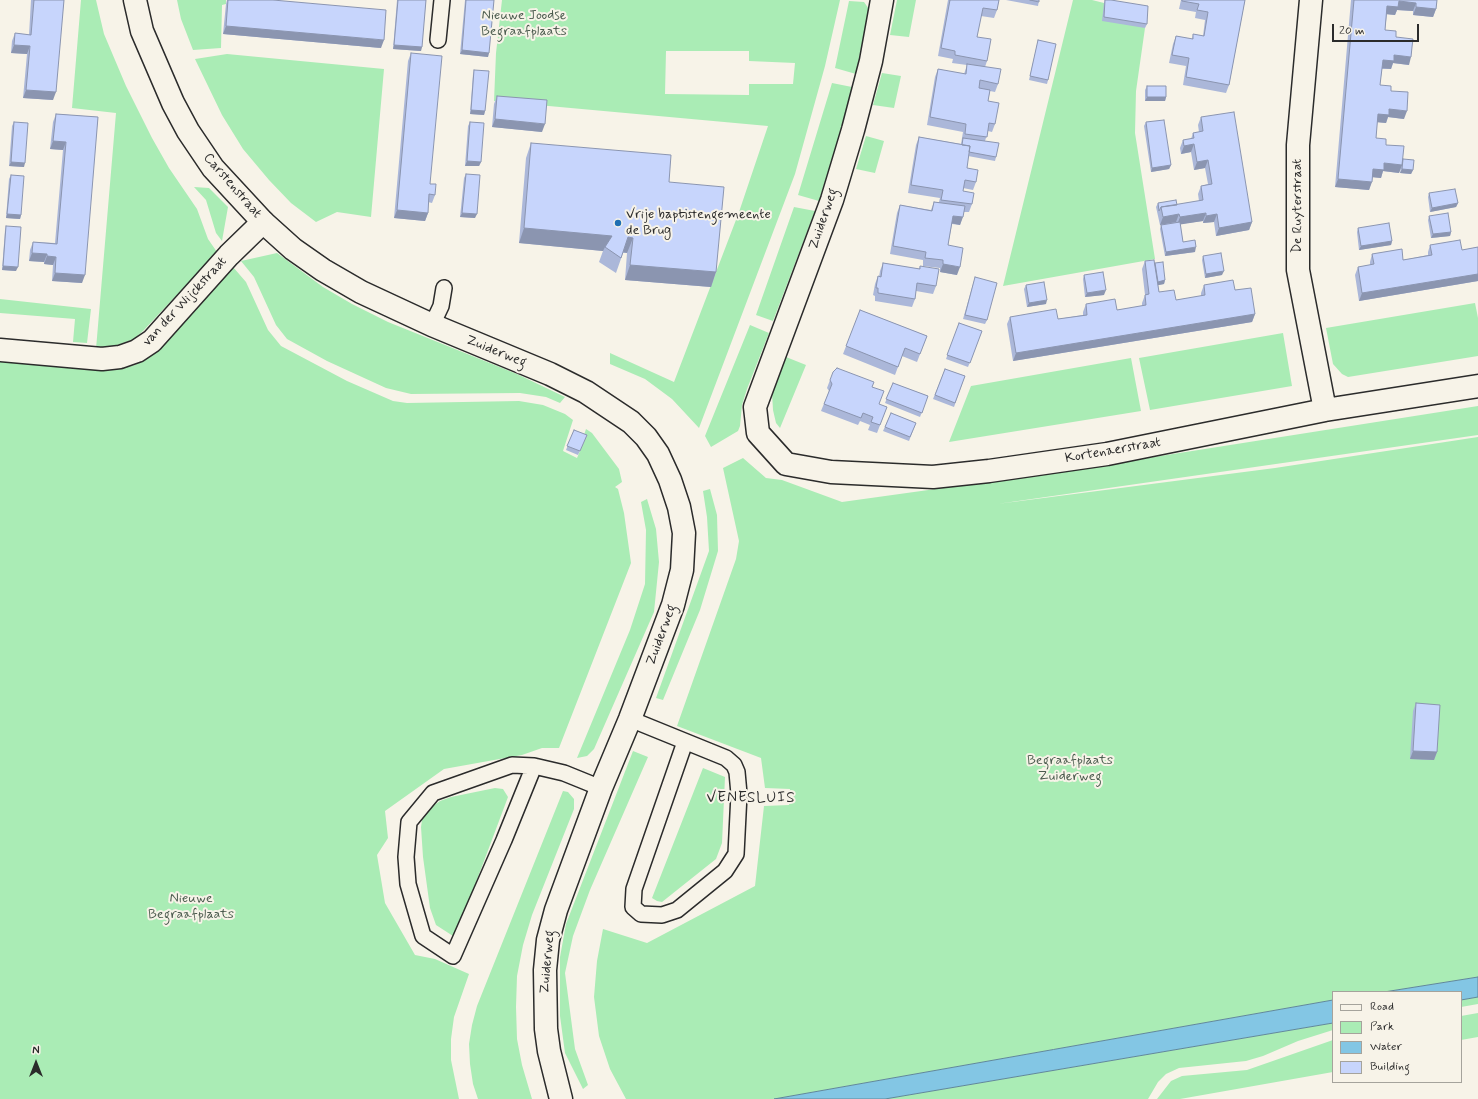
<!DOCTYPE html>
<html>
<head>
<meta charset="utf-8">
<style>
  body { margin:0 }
  #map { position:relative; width:1478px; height:1099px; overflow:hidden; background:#f7f3e8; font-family:Mynerve,sans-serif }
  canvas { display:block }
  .legend { position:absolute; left:1332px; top:991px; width:130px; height:92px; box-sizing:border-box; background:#f7f3e8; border:1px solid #a5a39c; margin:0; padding:5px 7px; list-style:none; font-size:12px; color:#2b2b2b }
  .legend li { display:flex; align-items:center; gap:8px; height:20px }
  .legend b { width:20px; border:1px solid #a5a39c }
  .north { position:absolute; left:16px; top:1043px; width:40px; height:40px; -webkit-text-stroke:3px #f7f3e8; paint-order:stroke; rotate:0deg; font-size:11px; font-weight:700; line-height:16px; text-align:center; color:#2b2b2b }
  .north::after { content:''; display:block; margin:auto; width:14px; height:18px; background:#2b2b2b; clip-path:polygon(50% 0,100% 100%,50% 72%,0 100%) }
  .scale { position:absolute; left:1332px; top:24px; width:87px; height:18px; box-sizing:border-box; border:2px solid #2b2b2b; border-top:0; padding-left:5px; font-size:12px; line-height:14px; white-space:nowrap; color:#2b2b2b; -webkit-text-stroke:3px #f7f3e8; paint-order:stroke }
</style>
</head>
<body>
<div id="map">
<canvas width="1478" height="1099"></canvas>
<ul class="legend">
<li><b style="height:5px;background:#f7f3e8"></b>Road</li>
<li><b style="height:11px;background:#aaecb5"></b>Park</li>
<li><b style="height:11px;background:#83c6e4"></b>Water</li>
<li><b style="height:11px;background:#c7d5fc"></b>Building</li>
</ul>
<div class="north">N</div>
<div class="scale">20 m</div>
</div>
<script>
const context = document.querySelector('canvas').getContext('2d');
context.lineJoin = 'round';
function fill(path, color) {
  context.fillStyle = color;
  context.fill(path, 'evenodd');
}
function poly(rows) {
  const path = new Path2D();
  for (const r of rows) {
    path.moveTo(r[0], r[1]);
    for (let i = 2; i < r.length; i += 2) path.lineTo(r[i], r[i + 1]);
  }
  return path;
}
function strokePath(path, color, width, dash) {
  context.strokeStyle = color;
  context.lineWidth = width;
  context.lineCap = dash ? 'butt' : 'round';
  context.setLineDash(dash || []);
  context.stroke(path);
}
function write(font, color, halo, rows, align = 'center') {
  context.font = font + ' Mynerve,sans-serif';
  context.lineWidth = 4;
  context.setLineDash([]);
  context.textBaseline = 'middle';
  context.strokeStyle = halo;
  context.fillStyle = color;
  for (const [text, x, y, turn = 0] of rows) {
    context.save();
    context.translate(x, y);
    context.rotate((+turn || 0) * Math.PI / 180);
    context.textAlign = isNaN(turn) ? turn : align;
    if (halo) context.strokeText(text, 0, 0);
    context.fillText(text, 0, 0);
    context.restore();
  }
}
fill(poly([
  [81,0,96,0,104,34,126,86,152,138,169,168,197,209,208,239,217,252,143,331,134,339,112,347,96,349,116,113,72,108],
  [177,0,226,0,226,4,222,5,221,48,193,50,181,19],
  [502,0,840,0,825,66,795,174,699,428,672,399,645,379,610,364,610,353,674,382,739,212,768,126,494,101,496,53],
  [666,51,749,51,749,61,795,63,793,84,749,84,749,95,665,94],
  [897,0,916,0,909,37,890,35],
  [1073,0,1092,0,1104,3,1145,28,1136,91,1135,133,1155,259,1003,286],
  [849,1,864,2,869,9,856,74,835,68],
  [227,54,384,69,371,217,337,212,316,222,291,203,269,180,243,149,222,115,195,59],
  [882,73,901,76,894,108,873,105],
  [832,83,852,87,838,140,819,201,798,195],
  [866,136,884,141,875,173,856,169],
  [194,187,209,188,228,207,222,241,216,233,206,200],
  [794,207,815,211,773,321,756,315],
  [277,253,323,287,352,304,388,322,517,374,565,397,560,403,546,397,520,393,411,394,386,388,327,361,287,339,276,325,254,277,241,261],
  [233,267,246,282,268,330,281,346,347,381,393,401,407,403,519,401,543,405,565,414,573,420,563,451,577,458,585,439,583,438,586,429,592,433,619,469,622,482,615,487,618,489,624,513,631,563,559,748,542,748,522,755,444,769,385,811,388,838,377,855,385,903,415,955,435,959,469,974,454,1017,451,1039,451,1060,459,1099,0,1099,0,360,104,369,120,369,135,365,150,357],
  [0,299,91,309,87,343,73,342,75,319,0,313],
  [1475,303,1478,318,1478,356,1348,377,1342,374,1333,364,1326,328],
  [750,325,769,333,747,389,742,405,740,426,738,431,711,447,705,436],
  [1283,333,1292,386,1150,410,1139,358],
  [786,357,806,365,780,428,776,423,773,410,772,393],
  [1131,358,1141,411,949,442,971,386],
  [1478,406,1478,435,997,504,1275,468,1478,437,1478,977,1384,992,1333,992,1333,1000,774,1099,626,1099,610,1069,599,1036,594,997,597,961,603,929,647,943,755,886,764,806,789,805,790,789,765,788,761,758,677,726,736,559,739,541,723,468,743,458,766,478,782,480,842,502,1065,471],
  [710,489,717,515,718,551,700,610,663,700,656,698,709,551,707,517,703,491],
  [647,499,656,529,659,562,654,612,594,749,587,756,577,758,630,630,645,584,646,530,641,502],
  [633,751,648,757,590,890,573,936,565,973,575,1049,588,1085,583,1089,565,1053,560,1016,560,957,566,924],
  [703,768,725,777,722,843,716,859,662,902,657,901,652,898],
  [495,788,503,789,508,797,460,925,453,936,436,925,430,908,423,857,421,827,423,813,440,801,451,797],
  [563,791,568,792,574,799,574,809,532,915,523,945,517,976,516,1007,517,1039,522,1065,532,1099,478,1099,473,1084,470,1064,469,1044,472,1025,477,1006],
  [1478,997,1478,1004,1461,1007,1461,1000],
  [1478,1013,1478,1037,1461,1040,1461,1016],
  [1333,1023,1333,1030,1298,1041,1263,1056,1246,1061,1179,1068,1166,1074,1158,1082,1148,1099,885,1099],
  [1333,1040,1333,1072,1180,1099,1157,1099,1171,1081,1182,1076,1247,1070]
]), '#aaecb5');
const water = poly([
  [1478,977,1478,997,1461,1000,1461,992,1384,992,1478,977],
  [1333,1000,1333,1023,1209,1044,885,1099,774,1099,1333,1000]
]);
fill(water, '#83c6e4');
strokePath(water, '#60889a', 1);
const lane = poly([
  [438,40,442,0],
  [432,325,441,306,444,288],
  [630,719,726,758,734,765,737,772,739,794,736,854,725,871,677,910,662,915,641,914,633,907,634,889,685,742],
  [534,766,504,840,453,956,423,936,408,884,406,857,409,822,433,793,512,765,534,766,564,773,601,788]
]);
const street = poly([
  [882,0,871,61,853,130,832,200,755,407,758,433,786,464,831,472,933,477,989,471,1107,454,1325,410,1478,386],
  [1311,0,1298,145,1298,270,1325,410],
  [0,350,102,359,120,357,137,351,152,341,229,255,263,222]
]);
const secondary = poly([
  [135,0,142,31,173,103,188,131,213,168,263,222,293,249,323,270,361,292,432,325,550,374,586,392,631,422,646,437,658,454,670,480,679,507,684,533,682,570,673,605,630,719,601,788,556,910,548,940,545,970,546,1029,549,1051,561,1099]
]);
strokePath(lane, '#2b2b2b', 18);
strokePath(street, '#2b2b2b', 25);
strokePath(secondary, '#2b2b2b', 25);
strokePath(lane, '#f7f3e8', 15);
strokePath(street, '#f7f3e8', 22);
strokePath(secondary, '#f7f3e8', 22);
fill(poly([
  [31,0,64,0,53,100,23,98,27,54,11,53,12,41,15,33,29,35],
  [227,0,273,0,381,48,223,34,226,4],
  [397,0,426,0,421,51,393,49],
  [465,0,494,0,488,57,460,54],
  [948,0,999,0,997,10,994,18,981,16,977,37,987,61,985,67,998,84,995,92,990,91,988,101,995,124,992,132,988,131,985,141,996,157,995,161,968,156,967,168,976,182,973,190,963,188,963,191,972,204,969,212,964,212,960,225,952,224,948,245,957,275,940,272,940,268,923,266,923,260,890,254,897,213,900,205,931,210,934,202,939,202,940,198,908,193,916,145,919,137,961,144,963,132,927,125,935,77,938,69,964,74,967,65,952,63,953,59,938,56],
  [1006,0,1039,0,1038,6],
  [1105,0,1147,24,1145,28,1102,21,1104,3],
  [1181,0,1245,0,1229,85,1226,93,1183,85,1186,66,1169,63,1173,44,1176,36,1192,39,1193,34,1203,36,1205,20,1195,18,1196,12,1179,9],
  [1351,0,1437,0,1436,9,1433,17,1413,15,1413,11,1397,10,1395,15,1387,14,1385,30,1396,37,1409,65,1393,63,1391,69,1382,69,1380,85,1391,91,1404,119,1388,117,1386,123,1377,122,1376,138,1386,145,1402,159,1413,170,1411,174,1400,173,1401,168,1399,173,1383,171,1381,178,1373,177,1369,190,1335,187],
  [1038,40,1048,80,1047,84,1029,80],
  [411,53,430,184,435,195,432,203,428,202,428,213,425,221,394,218,408,61],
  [474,70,485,111,484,115,470,114,473,74],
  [1147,86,1166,97,1165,101,1145,101,1145,90],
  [497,96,542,132,492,127,494,104],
  [56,114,98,117,82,283,52,281,53,265,44,264,44,262,29,261,30,250,33,242,55,243,63,150,50,149,53,122],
  [1201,117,1252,222,1249,230,1216,236,1214,222,1203,223,1203,221,1180,224,1183,242,1195,252,1165,256,1160,229,1161,225,1176,222,1160,225,1156,207,1158,203,1177,205,1199,201,1198,194,1201,186,1208,184,1205,168,1194,170,1191,152,1181,154,1180,148,1183,140,1191,139,1193,133,1199,132,1198,125],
  [14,122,24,167,9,166,12,126],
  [470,122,481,162,479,166,465,166,468,126],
  [1146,122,1171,165,1169,169,1151,172,1144,126],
  [531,143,669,182,716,272,711,287,625,280,627,253,623,253,616,273,599,262,603,251,519,243,526,158],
  [466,174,475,218,460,217,464,178],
  [11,175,21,215,20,219,6,218,9,179],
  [1429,193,1458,203,1456,207,1430,212,1428,197],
  [1429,216,1451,232,1450,236,1431,238,1428,220],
  [6,226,16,271,2,270,5,230],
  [1358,228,1392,241,1391,245,1359,250,1357,232],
  [1430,245,1462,250,1478,247,1478,281,1359,301,1355,275,1358,267,1370,265,1370,262,1372,254,1403,260,1428,255,1428,252],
  [1203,256,1222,275,1205,278,1202,260],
  [1145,261,1155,263,1165,280,1164,284,1158,285,1159,292,1176,300,1201,296,1201,293,1204,285,1235,290,1255,314,1252,322,1013,361,1007,324,1010,317,1058,319,1083,315,1083,312,1086,304,1117,310,1142,306,1142,303,1145,295,1142,269],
  [883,263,919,269,920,266,936,286,933,294,916,291,915,299,912,307,875,301,875,296,873,295,875,284,878,276,879,277,880,271],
  [1084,275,1104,295,1085,297,1083,279],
  [975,277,987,320,985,324,963,319],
  [1026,285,1046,304,1027,307,1024,289],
  [860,310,927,336,917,362,902,356,895,375,843,354],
  [959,323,982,331,968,367,946,359],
  [945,369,965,376,954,407,933,399],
  [830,380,872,387,879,405,887,407,877,433,868,430,870,425,860,421,858,425,821,411,829,391,827,388],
  [893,383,928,396,920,417,885,403],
  [891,413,916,423,909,441,883,431],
  [574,430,587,435,578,455,566,450],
  [1416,703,1437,752,1434,760,1410,759,1413,711]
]), '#abb7d9');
fill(poly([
  [1399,1,1416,3,1413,11,1397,10,1395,15,1384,14,1387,6],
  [1416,7,1436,9,1433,17,1413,15],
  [226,26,384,40,381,48,223,34],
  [14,45,30,46,27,54,11,53],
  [394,45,422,47,421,51,393,49],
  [462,50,489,53,488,57,460,54],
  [1394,55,1411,57,1409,65,1393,63,1391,69,1380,68,1383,60],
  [26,90,56,92,53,100,23,98],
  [1147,97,1166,97,1165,101,1145,101],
  [1389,109,1407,111,1404,119,1388,117,1386,123,1375,122,1378,114],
  [471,110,485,111,484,115,470,114],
  [495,119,545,124,542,132,492,127],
  [53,141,66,142,63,150,50,149],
  [1194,144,1191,152,1181,154,1184,146],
  [1208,160,1205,168,1194,170,1197,162],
  [467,161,481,162,479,166,465,166],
  [11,162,25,163,24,167,9,166],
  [1384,163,1402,165,1399,173,1383,171,1381,178,1370,177,1373,169],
  [1171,165,1169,169,1151,172,1152,168],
  [1402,169,1413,170,1411,174,1400,173],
  [1338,179,1372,182,1369,190,1335,187],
  [1458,203,1456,207,1430,212,1432,208],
  [397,210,428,213,425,221,394,218],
  [462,213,477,214,475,218,460,217],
  [1206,213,1203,221,1177,225,1180,217],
  [7,214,21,215,20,219,6,218],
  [1179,214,1176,222,1160,225,1163,217],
  [1217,214,1214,222,1203,223,1206,216],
  [953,216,963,217,960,225,950,223],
  [1252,222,1249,230,1216,236,1219,228],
  [524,228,612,236,605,247,603,251,519,243],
  [1451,232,1450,236,1431,238,1433,234],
  [628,237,633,238,627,253,623,252],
  [1392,241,1391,245,1359,250,1361,246],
  [1196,247,1195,252,1165,256,1166,252],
  [32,253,47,254,44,262,29,261],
  [47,256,56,257,53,265,44,264],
  [943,264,960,267,957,275,940,272],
  [630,265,716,272,711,287,625,280],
  [3,266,18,267,16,271,2,270],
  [1224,271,1222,275,1205,278,1206,274],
  [55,273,85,275,82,283,52,281],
  [1478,274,1478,281,1359,301,1362,293],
  [1165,280,1164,284,1154,286,1156,282],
  [1106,290,1104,295,1085,297,1087,293],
  [1047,300,1046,304,1027,307,1029,303],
  [1255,314,1252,322,1013,361,1016,353],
  [1413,751,1437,752,1434,760,1410,759]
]), '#8b95b0');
const building = poly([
  [34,0,64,0,56,92,26,90,30,46,14,45,15,33,31,35,34,0],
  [228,0,273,0,386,10,384,40,226,26,228,0],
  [398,0,426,0,422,47,394,45,398,0],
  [466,0,494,0,489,53,462,50,466,0],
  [950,0,999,0,997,10,983,8,977,37,991,39,987,61,955,55,955,51,941,48,950,0],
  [1030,0,1039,0,1039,2,1030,0],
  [1105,0,1111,0,1148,6,1147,24,1104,17,1105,0],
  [1182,0,1245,0,1229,85,1186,77,1189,58,1172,55,1176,36,1193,39,1193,34,1204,36,1208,12,1197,10,1199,4,1182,1,1182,0],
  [1354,0,1437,0,1436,9,1416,7,1416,3,1399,1,1398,7,1387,6,1385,30,1396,31,1396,37,1413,39,1412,47,1411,57,1394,55,1394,61,1383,60,1380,85,1391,86,1391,91,1408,92,1407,111,1389,109,1389,115,1378,114,1376,138,1386,139,1386,145,1404,146,1402,165,1384,163,1384,170,1373,169,1372,182,1338,179,1354,0],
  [1038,40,1056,44,1048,80,1030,76,1038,40],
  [411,53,442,56,430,184,436,184,435,195,429,194,428,213,397,210,411,53],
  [967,64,1001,69,998,84,980,80,979,88,990,90,988,101,999,103,995,124,989,123,987,137,965,134,966,124,930,117,938,69,966,74,967,64],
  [474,70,489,71,485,111,471,110,474,70],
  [1147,86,1166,86,1166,97,1147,97,1147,86],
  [497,96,547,100,545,124,495,119,497,96],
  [1234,112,1252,222,1219,228,1217,214,1206,216,1206,213,1180,217,1179,214,1163,217,1161,207,1203,200,1201,186,1212,184,1208,160,1197,162,1194,144,1184,146,1183,140,1194,138,1193,133,1203,131,1201,117,1234,112],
  [56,114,98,117,85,275,55,273,56,257,47,256,47,254,32,253,33,242,57,244,66,142,53,141,56,114],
  [1164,120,1171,165,1152,168,1146,122,1164,120],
  [14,122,28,123,25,163,11,162,14,122],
  [470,122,484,123,481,162,467,161,470,122],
  [919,137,970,146,967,168,978,170,976,182,965,180,963,191,974,193,972,204,941,200,943,190,911,185,919,137],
  [963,138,999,143,996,157,969,152,970,146,962,145,963,138],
  [531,143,671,155,669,182,724,187,716,272,630,265,633,238,628,237,621,258,605,247,612,236,524,228,531,143],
  [1403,159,1414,160,1413,170,1402,169,1403,159],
  [466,174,480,175,477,214,462,213,466,174],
  [11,175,24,176,21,215,7,214,11,175],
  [1455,189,1458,203,1432,208,1429,193,1455,189],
  [1176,200,1177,205,1161,207,1159,211,1158,203,1176,200],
  [934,202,965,206,963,217,953,216,948,245,963,248,960,267,943,264,943,260,925,258,926,252,893,246,900,205,932,211,934,202],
  [1448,213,1451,232,1433,234,1429,216,1448,213],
  [1180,222,1183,242,1195,240,1196,247,1166,252,1161,225,1180,222],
  [1389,223,1392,241,1361,246,1358,228,1389,223],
  [6,226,21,227,18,267,3,266,6,226],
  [1460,240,1462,250,1478,247,1478,274,1362,293,1358,267,1374,264,1372,254,1402,249,1403,260,1432,255,1430,245,1460,240],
  [1221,253,1224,271,1206,274,1203,256,1221,253],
  [1154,260,1159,292,1174,290,1176,300,1205,295,1204,285,1233,280,1235,290,1251,288,1255,314,1016,353,1010,317,1056,309,1058,319,1087,315,1086,304,1115,299,1117,310,1146,305,1145,295,1149,294,1145,261,1154,260],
  [1163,262,1165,280,1158,282,1155,263,1163,262],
  [883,263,920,269,920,266,939,269,936,286,917,283,915,299,878,293,878,288,876,288,878,276,881,277,883,263],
  [1103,272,1106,290,1087,293,1084,275,1103,272],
  [975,277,997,283,987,320,965,315,975,277],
  [1044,282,1047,300,1029,303,1026,285,1044,282],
  [860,310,927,336,920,354,905,348,898,367,846,346,860,310],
  [959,323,982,331,970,363,947,355,959,323],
  [837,368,874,382,872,387,884,391,879,404,887,407,880,425,871,422,873,417,863,413,861,418,824,404,832,384,830,380,833,372,837,368],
  [945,369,965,376,955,403,935,395,945,369],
  [893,383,928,396,922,413,886,399,893,383],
  [891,413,916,423,910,437,885,427,891,413],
  [574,430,587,435,580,451,567,446,574,430],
  [1416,703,1440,705,1437,752,1413,751,1416,703]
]);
fill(building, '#c7d5fc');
strokePath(building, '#8b95b0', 1);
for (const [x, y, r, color] of [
  [618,223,4,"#1f6fb2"]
]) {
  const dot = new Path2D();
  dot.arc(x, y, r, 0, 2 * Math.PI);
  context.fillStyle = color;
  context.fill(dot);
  strokePath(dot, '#f7f3e8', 1.5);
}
write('14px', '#4b5b4e', '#f7f3e8', [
  ["Nieuwe Joodse",524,16],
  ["Begraafplaats",524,32],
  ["Begraafplaats",1070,761],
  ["Zuiderweg",1070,777],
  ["Nieuwe",191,899],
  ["Begraafplaats",191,915]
]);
write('14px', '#2b2b2b', '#f7f3e8', [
  ["Carstenstraat",232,186,49],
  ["De Ruyterstraat",1298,206,-90],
  ["Zuiderweg",824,219,-71],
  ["van der Wijckstraat",185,302,-47],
  ["Zuiderweg",496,352,22],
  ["Kortenaerstraat",1113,451,-10],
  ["Zuiderweg",662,635,-70],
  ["Zuiderweg",548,962,-85]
]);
write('14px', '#2b2b2b', '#f7f3e8', [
  ["Vrije baptistengemeente",626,215],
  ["de Brug",626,231]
], 'left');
context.letterSpacing = '1px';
write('15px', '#2b2b2b', '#f7f3e8', [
  ["VENESLUIS",751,799]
]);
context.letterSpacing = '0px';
</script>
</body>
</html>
